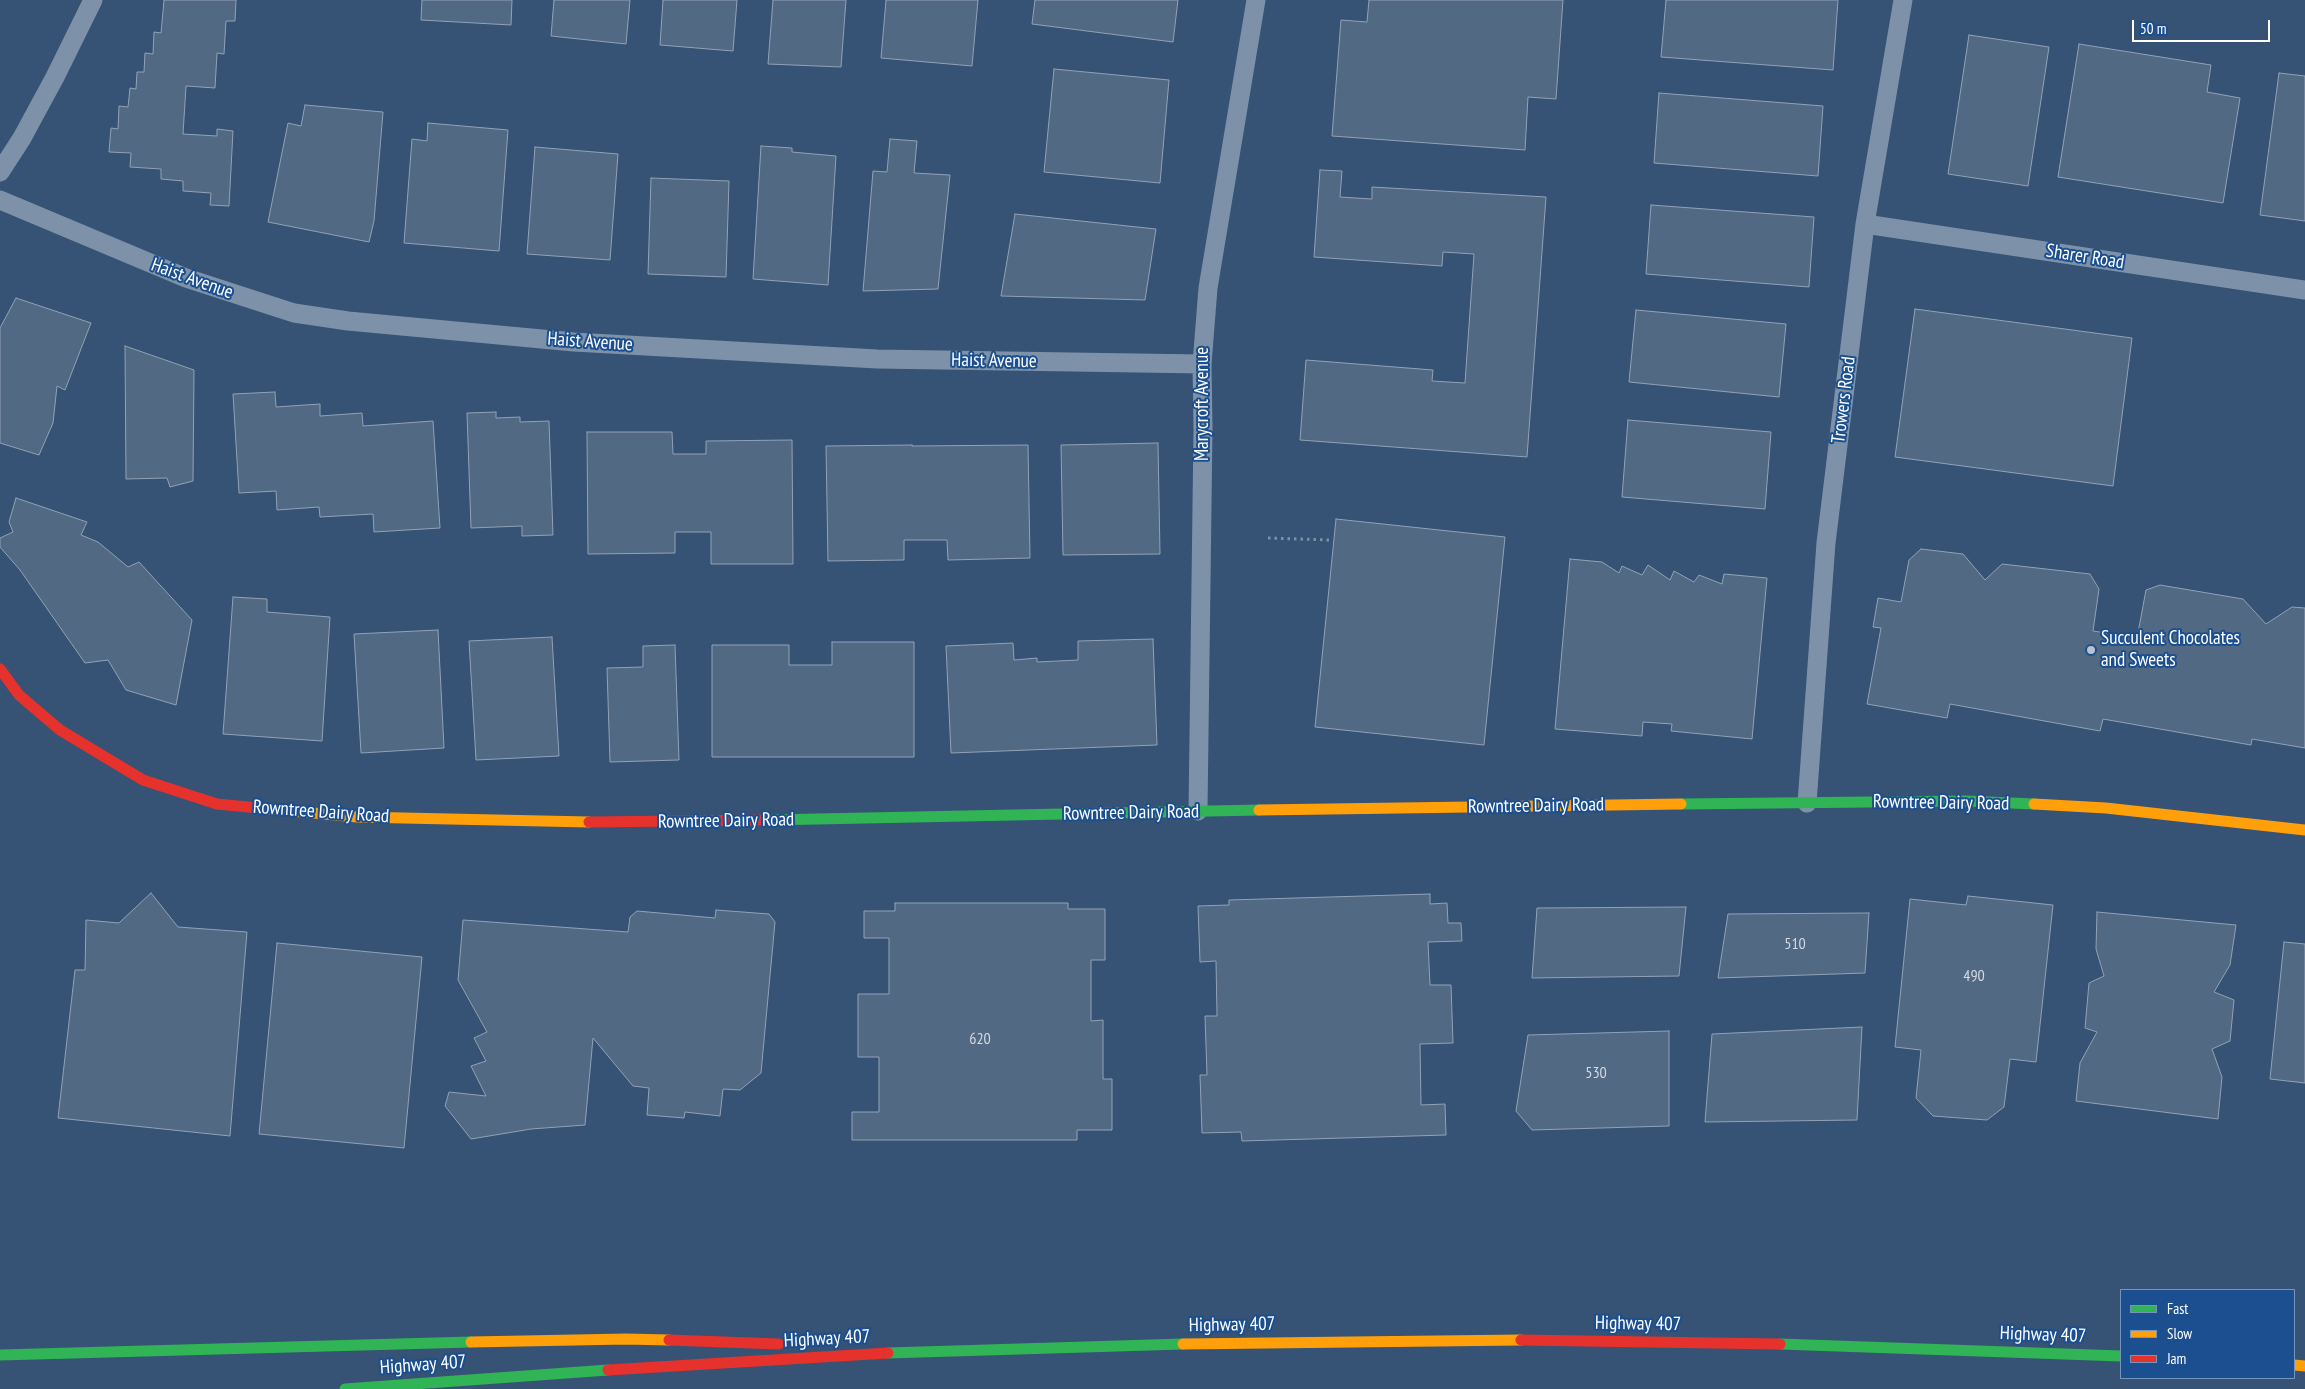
<!DOCTYPE html>
<html>
<head>
<meta charset="utf-8">
<style>
  body { margin:0 }
  #map { position:relative; width:2305px; height:1389px; overflow:hidden; background:#365274; font-family:"PT Sans Narrow",sans-serif }
  canvas { display:block }
  .legend { position:absolute; left:2120px; top:1289px; width:175px; height:90px; box-sizing:border-box; background:#1b4f8f; border:1px solid #7695bc; margin:0; padding:6px 9px; list-style:none; font-size:15px; color:#fff }
  .legend li { display:flex; align-items:center; gap:10px; height:25px }
  .legend b { width:25px; border:1px solid #7695bc }
  .scale { position:absolute; left:2132px; top:20px; width:138px; height:22px; box-sizing:border-box; border:2px solid #fff; border-top:0; padding-left:6px; font-size:15px; line-height:18px; white-space:nowrap; color:#fff; -webkit-text-stroke:4px #1b4f8f; paint-order:stroke }
</style>
</head>
<body>
<div id="map">
<canvas width="2305" height="1389"></canvas>
<ul class="legend">
<li><b style="height:6px;background:#30b455"></b>Fast</li>
<li><b style="height:6px;background:#ff9f0a"></b>Slow</li>
<li><b style="height:6px;background:#e5322d"></b>Jam</li>
</ul>
<div class="scale">50 m</div>
</div>
<script>
const context = document.querySelector('canvas').getContext('2d');
context.lineJoin = 'round';
function fill(path, color) {
  context.fillStyle = color;
  context.fill(path, 'evenodd');
}
function poly(rows) {
  const path = new Path2D();
  for (const r of rows) {
    path.moveTo(r[0], r[1]);
    for (let i = 2; i < r.length; i += 2) path.lineTo(r[i], r[i + 1]);
  }
  return path;
}
function strokePath(path, color, width, dash) {
  context.strokeStyle = color;
  context.lineWidth = width;
  context.lineCap = dash ? 'butt' : 'round';
  context.setLineDash(dash || []);
  context.stroke(path);
}
function write(font, color, halo, rows, align = 'center') {
  context.font = font + ' "PT Sans Narrow",sans-serif';
  context.lineWidth = 4;
  context.setLineDash([]);
  context.textBaseline = 'middle';
  context.strokeStyle = halo;
  context.fillStyle = color;
  for (const [text, x, y, turn = 0] of rows) {
    context.save();
    context.translate(x, y);
    context.rotate((+turn || 0) * Math.PI / 180);
    context.textAlign = isNaN(turn) ? turn : align;
    if (halo) context.strokeText(text, 0, 0);
    context.fillText(text, 0, 0);
    context.restore();
  }
}
const building = poly([
  [164,0,236,0,235,21,226,21,224,54,217,53,215,88,186,86,183,134,217,136,217,129,233,131,229,206,210,205,211,193,183,191,183,181,161,179,161,169,130,167,131,153,109,152,111,128,118,129,119,106,128,107,130,88,136,89,137,72,144,72,145,53,153,54,154,32,161,33,164,0],
  [422,0,512,0,511,25,421,20,422,0],
  [554,0,630,0,626,44,551,36,554,0],
  [663,0,737,0,733,51,660,45,663,0],
  [773,0,846,0,841,67,768,64,773,0],
  [886,0,978,0,972,66,881,58,886,0],
  [1035,0,1178,0,1173,42,1032,24,1035,0],
  [1369,0,1563,0,1556,99,1528,97,1525,150,1332,136,1341,20,1367,22,1369,0],
  [1666,0,1838,0,1833,70,1661,57,1666,0],
  [1969,35,2049,47,2028,186,1948,174,1969,35],
  [2079,44,2211,65,2207,92,2240,98,2223,203,2058,177,2079,44],
  [1054,69,1169,80,1160,183,1044,172,1054,69],
  [2279,73,2305,76,2305,221,2260,215,2279,73],
  [1659,93,1823,106,1818,176,1654,163,1659,93],
  [305,105,383,112,374,221,369,242,268,222,288,123,301,126,305,105],
  [428,123,508,130,499,251,404,243,412,139,427,141,428,123],
  [890,139,917,141,914,173,950,175,938,289,863,291,873,171,887,172,890,139],
  [761,146,792,148,792,152,836,156,828,285,753,279,761,146],
  [535,147,618,154,610,260,527,254,535,147],
  [1320,170,1342,171,1340,197,1372,199,1372,187,1546,197,1527,457,1300,440,1306,360,1433,370,1432,381,1465,383,1474,254,1443,252,1442,266,1314,257,1320,170],
  [651,178,729,181,726,277,648,274,651,178],
  [1651,205,1814,217,1809,287,1646,274,1651,205],
  [1015,214,1156,229,1145,300,1001,296,1015,214],
  [16,298,91,323,65,390,57,386,53,423,39,455,0,443,0,328,16,298],
  [1915,309,2132,338,2113,486,1895,457,1915,309],
  [1636,310,1786,324,1779,397,1629,382,1636,310],
  [125,346,194,370,193,481,170,487,167,478,126,479,125,346],
  [275,392,276,407,320,404,320,416,362,413,363,426,433,421,440,528,374,532,373,514,320,517,319,507,277,510,276,491,239,493,233,394,275,392],
  [496,412,496,418,520,417,520,422,549,421,553,535,522,536,522,526,471,528,467,413,496,412],
  [1628,420,1771,432,1765,509,1622,497,1628,420],
  [587,432,672,432,673,454,706,454,706,441,792,440,793,564,711,564,711,532,675,532,675,553,588,554,587,432],
  [1158,443,1160,554,1063,555,1061,445,1158,443],
  [912,445,912,446,1028,445,1030,558,948,560,947,540,904,540,904,560,828,561,826,446,912,445],
  [16,498,87,522,81,535,98,542,128,567,139,562,192,620,176,705,126,690,108,660,85,663,20,570,0,547,0,538,13,532,9,522,16,498],
  [1336,519,1505,537,1484,745,1315,727,1336,519],
  [1921,549,1963,554,1985,580,2002,564,2090,574,2099,589,2093,631,2137,638,2146,590,2160,585,2243,599,2266,624,2292,607,2305,608,2305,748,2252,739,2251,745,2103,719,2100,731,1950,704,1947,718,1867,704,1881,628,1873,627,1878,598,1901,602,1909,560,1921,549],
  [1570,559,1602,562,1619,573,1622,566,1642,575,1648,565,1670,580,1674,571,1694,582,1699,575,1722,584,1724,574,1767,578,1752,739,1671,731,1672,724,1643,722,1642,736,1555,729,1570,559],
  [233,597,267,599,267,612,330,617,322,741,223,734,233,597],
  [438,630,444,748,361,753,354,634,438,630],
  [552,637,559,756,476,760,469,641,552,637],
  [1153,639,1157,745,951,753,946,646,1013,643,1014,660,1037,658,1037,662,1078,660,1078,641,1153,639],
  [832,642,914,642,914,757,712,757,712,645,789,645,789,665,832,665,832,642],
  [675,645,679,760,610,762,607,668,643,667,643,646,675,645],
  [151,893,178,927,247,932,230,1136,58,1118,75,970,85,970,86,920,119,923,151,893],
  [1430,894,1430,904,1447,903,1448,923,1461,923,1462,941,1428,942,1430,985,1451,985,1453,1043,1420,1044,1421,1105,1445,1104,1446,1135,1242,1141,1241,1132,1202,1133,1200,1075,1207,1075,1205,1016,1217,1016,1216,961,1200,962,1198,906,1229,905,1229,900,1430,894],
  [1968,896,2053,905,2036,1062,2010,1059,2004,1107,1987,1120,1933,1116,1916,1098,1921,1050,1895,1047,1910,899,1966,905,1968,896],
  [895,903,1068,903,1068,909,1105,909,1105,960,1091,960,1091,1021,1103,1020,1103,1079,1112,1079,1112,1130,1077,1130,1077,1140,852,1140,852,1112,879,1112,879,1057,858,1057,858,994,889,994,889,938,864,938,864,911,895,911,895,903],
  [1686,907,1679,976,1532,978,1537,908,1686,907],
  [716,910,769,914,775,922,761,1073,740,1090,723,1089,720,1116,685,1112,684,1118,647,1115,649,1088,633,1086,593,1038,585,1125,531,1129,471,1139,445,1106,449,1092,486,1096,471,1066,486,1061,474,1038,487,1032,458,980,463,920,628,932,630,917,637,911,715,918,716,910],
  [2097,912,2236,925,2230,965,2214,992,2234,1000,2230,1041,2212,1049,2222,1077,2218,1119,2076,1101,2080,1063,2097,1032,2085,1028,2089,983,2104,976,2096,949,2097,912],
  [1869,913,1865,973,1718,978,1728,914,1869,913],
  [2284,942,2305,944,2305,1083,2270,1079,2284,942],
  [277,943,422,957,404,1148,259,1134,277,943],
  [1862,1027,1857,1120,1705,1122,1712,1034,1862,1027],
  [1669,1031,1669,1126,1532,1130,1516,1111,1528,1035,1669,1031]
]);
fill(building, '#526984');
strokePath(building, '#92a2b6', 1);
strokePath(poly([
  [1268,538,1329,540]
]), '#7d92a8', 3, [2.5, 4]);
strokePath(poly([
  [0,172,22,138,55,77,93,0],
  [0,200,186,278,294,313,348,321,574,342,877,359,1202,364],
  [1865,224,2305,290],
  [1807,803,1826,543,1865,224,1903,0],
  [1198,811,1203,429,1202,364,1208,288,1256,0]
]), '#7d92a8', 19);
strokePath(poly([
  [1681,804,1966,801,2034,804],
  [768,820,1259,810],
  [1780,1344,2121,1356],
  [888,1353,1183,1344],
  [0,1355,471,1342],
  [345,1389,608,1370]
]), '#30b455', 11);
strokePath(poly([
  [2034,804,2106,808,2305,830],
  [269,809,357,817,589,822],
  [1259,810,1681,804],
  [471,1342,626,1339,669,1340],
  [1183,1344,1521,1340],
  [2294,1365,2305,1366]
]), '#ff9f0a', 11);
strokePath(poly([
  [0,669,19,695,60,730,143,780,217,804,269,809],
  [589,822,768,820],
  [669,1340,779,1344],
  [1521,1340,1780,1344],
  [608,1370,888,1353]
]), '#e5322d', 11);
for (const [x, y, r, color] of [
  [2091,650,5,"#b9c2ce"]
]) {
  const dot = new Path2D();
  dot.arc(x, y, r, 0, 2 * Math.PI);
  context.fillStyle = color;
  context.fill(dot);
  strokePath(dot, '#1b4f8f', 2);
}
write('16px', '#d4dae0', null, [
  ["510",1795,944],
  ["490",1974,976],
  ["620",980,1039],
  ["530",1596,1073]
]);
write('19px', '#fff', '#1b4f8f', [
  ["Sharer Road",2085,257,9],
  ["Haist Avenue",192,279,20],
  ["Haist Avenue",590,342,4],
  ["Haist Avenue",994,361,1],
  ["Trowers Road",1844,400,-83],
  ["Marycroft Avenue",1203,404,-90],
  ["Rowntree Dairy Road",1941,803,1],
  ["Rowntree Dairy Road",1536,806,-1],
  ["Rowntree Dairy Road",321,812,4],
  ["Rowntree Dairy Road",1131,813,-1],
  ["Rowntree Dairy Road",726,821,-1],
  ["Highway 407",1638,1324,1],
  ["Highway 407",1232,1325,-1],
  ["Highway 407",2043,1335,2],
  ["Highway 407",827,1339,-3],
  ["Highway 407",423,1365,-4]
]);
write('19px', '#fff', '#1b4f8f', [
  ["Succulent Chocolates",2101,639],
  ["and Sweets",2101,661]
], 'left');
</script>
</body>
</html>
